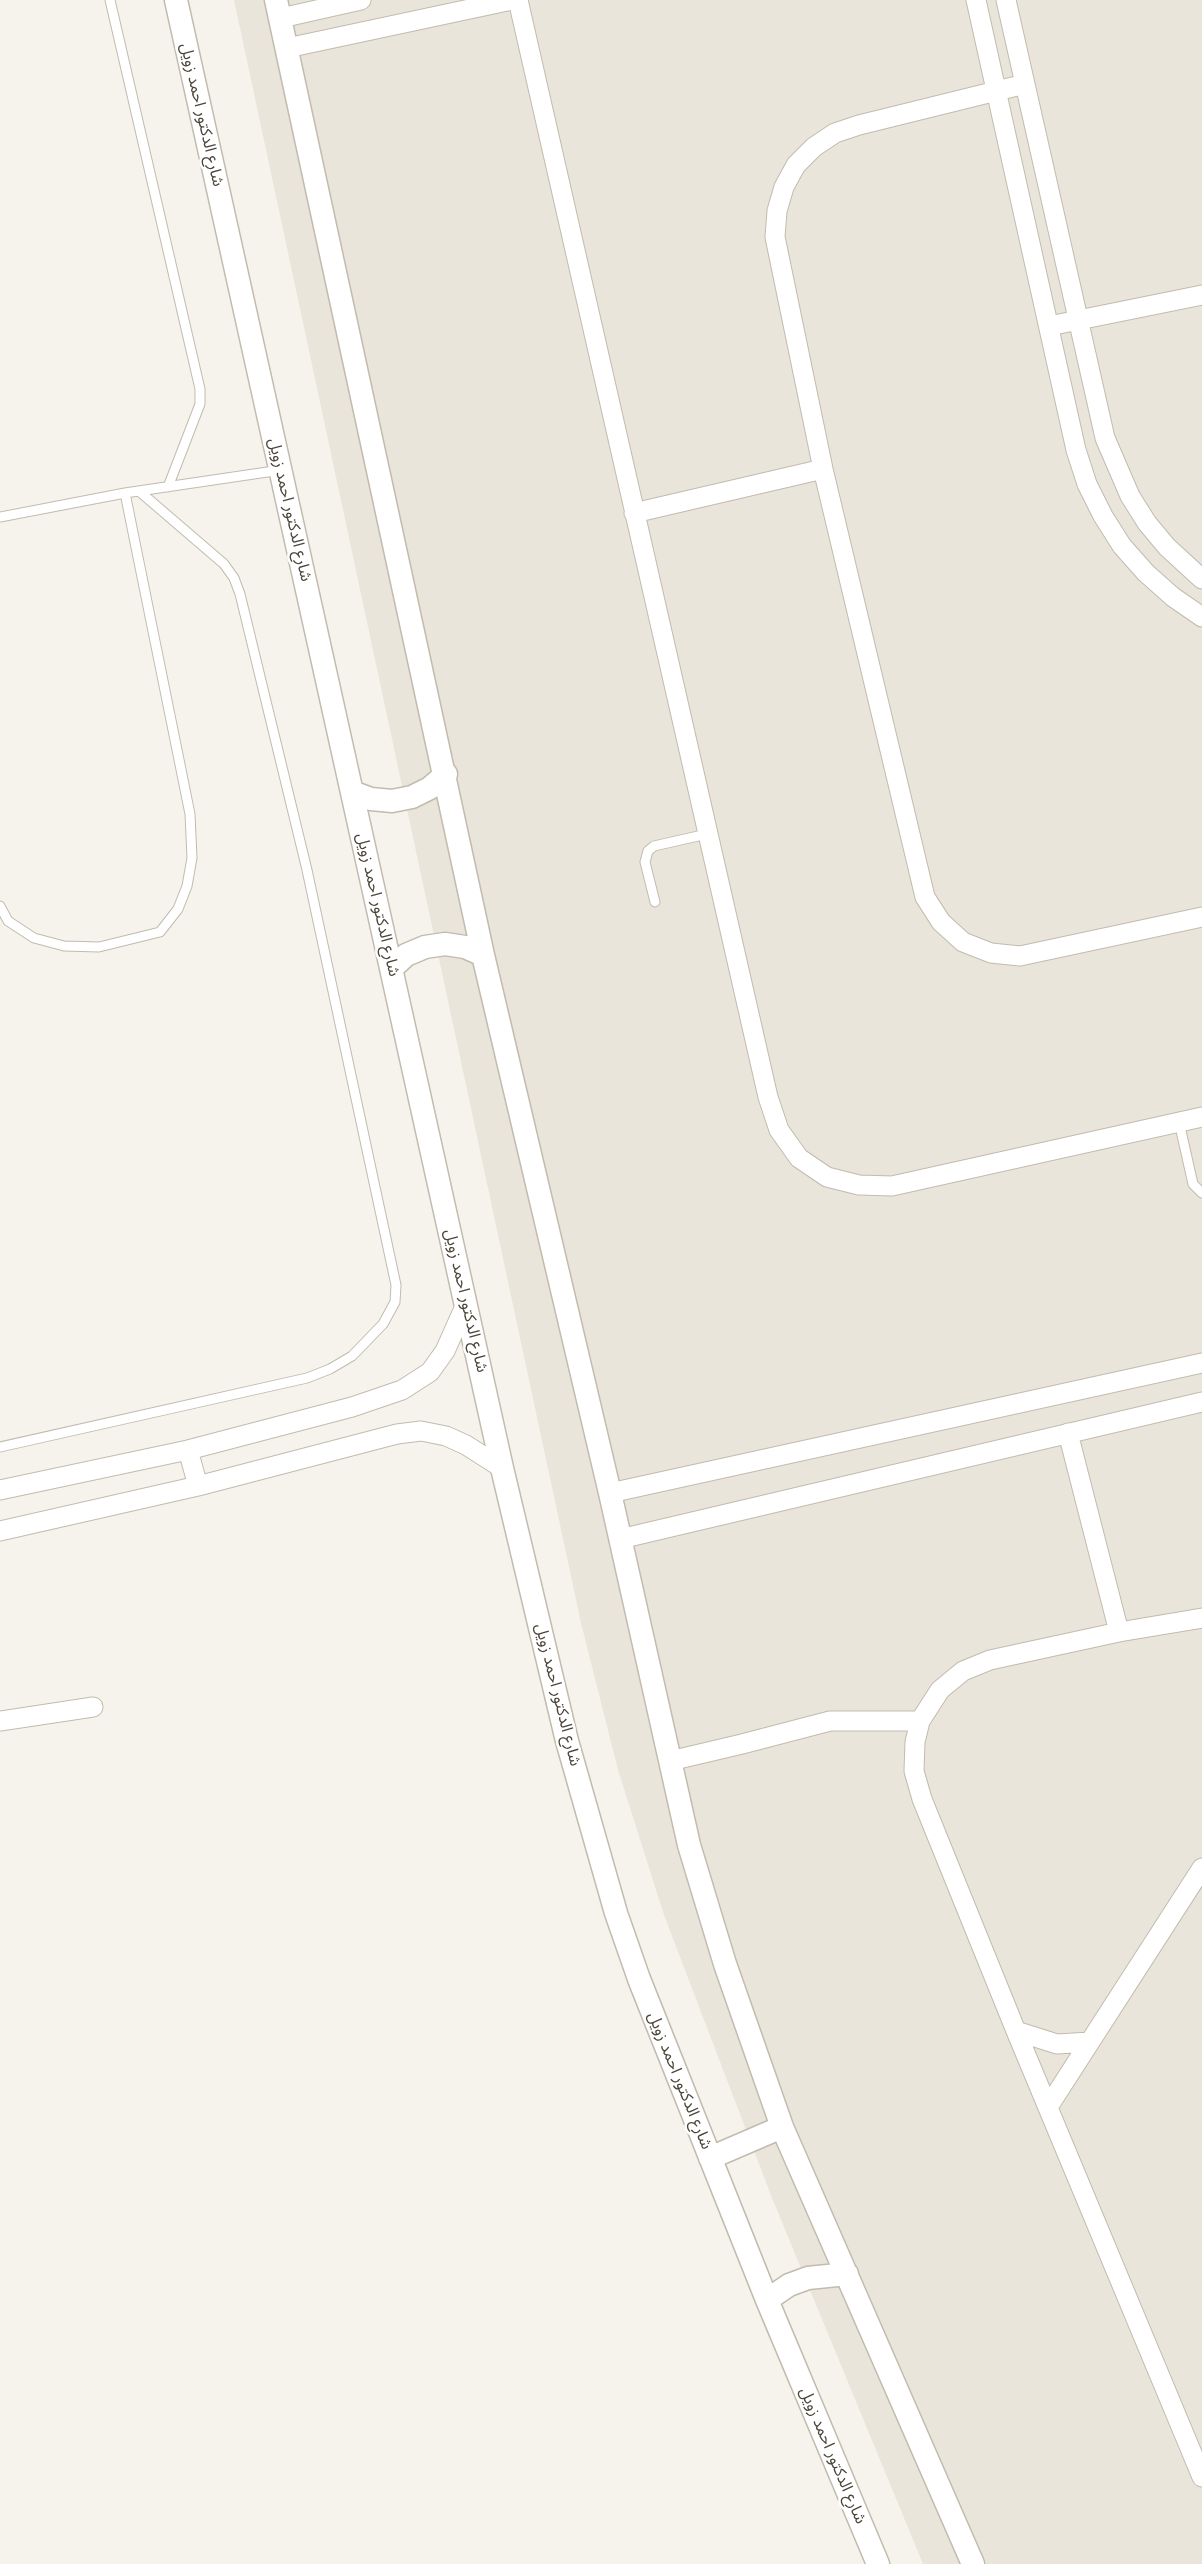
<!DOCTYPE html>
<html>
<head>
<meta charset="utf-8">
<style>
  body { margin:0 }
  canvas { display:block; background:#f6f3ec }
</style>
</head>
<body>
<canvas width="1202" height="2564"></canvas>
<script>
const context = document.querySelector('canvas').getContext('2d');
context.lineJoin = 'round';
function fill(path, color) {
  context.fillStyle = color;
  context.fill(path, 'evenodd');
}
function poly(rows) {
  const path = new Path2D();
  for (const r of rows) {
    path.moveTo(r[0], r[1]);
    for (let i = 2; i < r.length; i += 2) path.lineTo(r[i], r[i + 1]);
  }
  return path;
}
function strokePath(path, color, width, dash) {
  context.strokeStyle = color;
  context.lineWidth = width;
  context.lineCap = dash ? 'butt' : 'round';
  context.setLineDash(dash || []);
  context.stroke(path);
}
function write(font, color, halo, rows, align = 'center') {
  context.font = font + ' "Nunito Sans","Noto Sans Arabic",sans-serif';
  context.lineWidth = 5;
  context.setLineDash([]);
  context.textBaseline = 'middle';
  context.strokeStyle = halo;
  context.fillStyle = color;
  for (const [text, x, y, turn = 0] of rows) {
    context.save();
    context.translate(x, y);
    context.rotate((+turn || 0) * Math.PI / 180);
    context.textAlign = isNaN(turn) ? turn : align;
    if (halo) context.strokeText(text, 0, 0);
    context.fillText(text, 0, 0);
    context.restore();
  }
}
fill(poly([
  [234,0,1202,0,1202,2564,923,2564,772,2198,664,1915,618,1770,581,1623]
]), '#eae5da');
const service = poly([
  [110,0,200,389,200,404,168,487],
  [0,517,125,493,281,470],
  [655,902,645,862,648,851,654,846,707,834],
  [0,906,8,921,34,938,64,946,99,947,160,932,178,909,187,886,192,858,190,814,125,493],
  [1179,1122,1193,1184,1202,1193],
  [0,1447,307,1378,330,1369,352,1356,383,1324,395,1302,396,1285,307,870,240,594,234,578,224,564,139,491]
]);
const minor = poly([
  [518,0,768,1097,779,1130,799,1158,827,1177,859,1185,892,1186,1202,1117],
  [976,0,1076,450,1087,484,1103,516,1122,546,1146,573,1173,597,1202,617],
  [1006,0,1105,438,1130,496,1147,523,1167,547,1202,579],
  [281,18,361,0],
  [287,48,512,0],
  [1025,84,859,125,835,133,814,147,796,165,784,187,777,211,775,237,823,469,925,897,941,922,963,942,991,953,1020,956,1202,917],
  [1049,326,1202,295],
  [634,513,823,469],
  [1068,1433,1119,1632],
  [188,1450,198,1486],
  [0,1490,188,1450,352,1407,402,1390,430,1372,445,1351,466,1304],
  [610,1493,1202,1363],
  [0,1531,198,1486,397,1434,421,1431,446,1436,466,1445,502,1468],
  [620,1539,1202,1402],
  [1202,1618,1119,1632,990,1660,963,1671,940,1690,920,1721,915,1742,914,1771,922,1799,1016,2031,1202,2477],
  [0,1721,93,1707],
  [670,1761,742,1744,830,1721,920,1721],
  [1016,2031,1057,2044,1090,2042],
  [1048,2107,1202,1868]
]);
const tertiary = poly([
  [176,0,502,1468,567,1741,616,1913,639,1979,767,2300,878,2564],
  [276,0,483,955,610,1493,689,1845,725,1964,782,2127,973,2564],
  [352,792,371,799,392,801,412,797,430,788,446,774],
  [391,969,406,955,425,947,445,944,465,947,483,955],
  [710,2158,782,2127],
  [767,2300,789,2285,808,2278,847,2274]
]);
strokePath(service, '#c2bbae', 11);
strokePath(minor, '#c2bbae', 21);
strokePath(tertiary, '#c2bbae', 25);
strokePath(service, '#fff', 9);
strokePath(minor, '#fff', 19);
strokePath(tertiary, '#fff', 22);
write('16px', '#4b4439', '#fff', [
  ["شارع الدكتور احمد زويل",201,115,77],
  ["شارع الدكتور احمد زويل",289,510,77],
  ["شارع الدكتور احمد زويل",377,905,77],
  ["شارع الدكتور احمد زويل",465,1301,77],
  ["شارع الدكتور احمد زويل",557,1695,76],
  ["شارع الدكتور احمد زويل",679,2081,68],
  ["شارع الدكتور احمد زويل",832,2456,67]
]);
</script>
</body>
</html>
